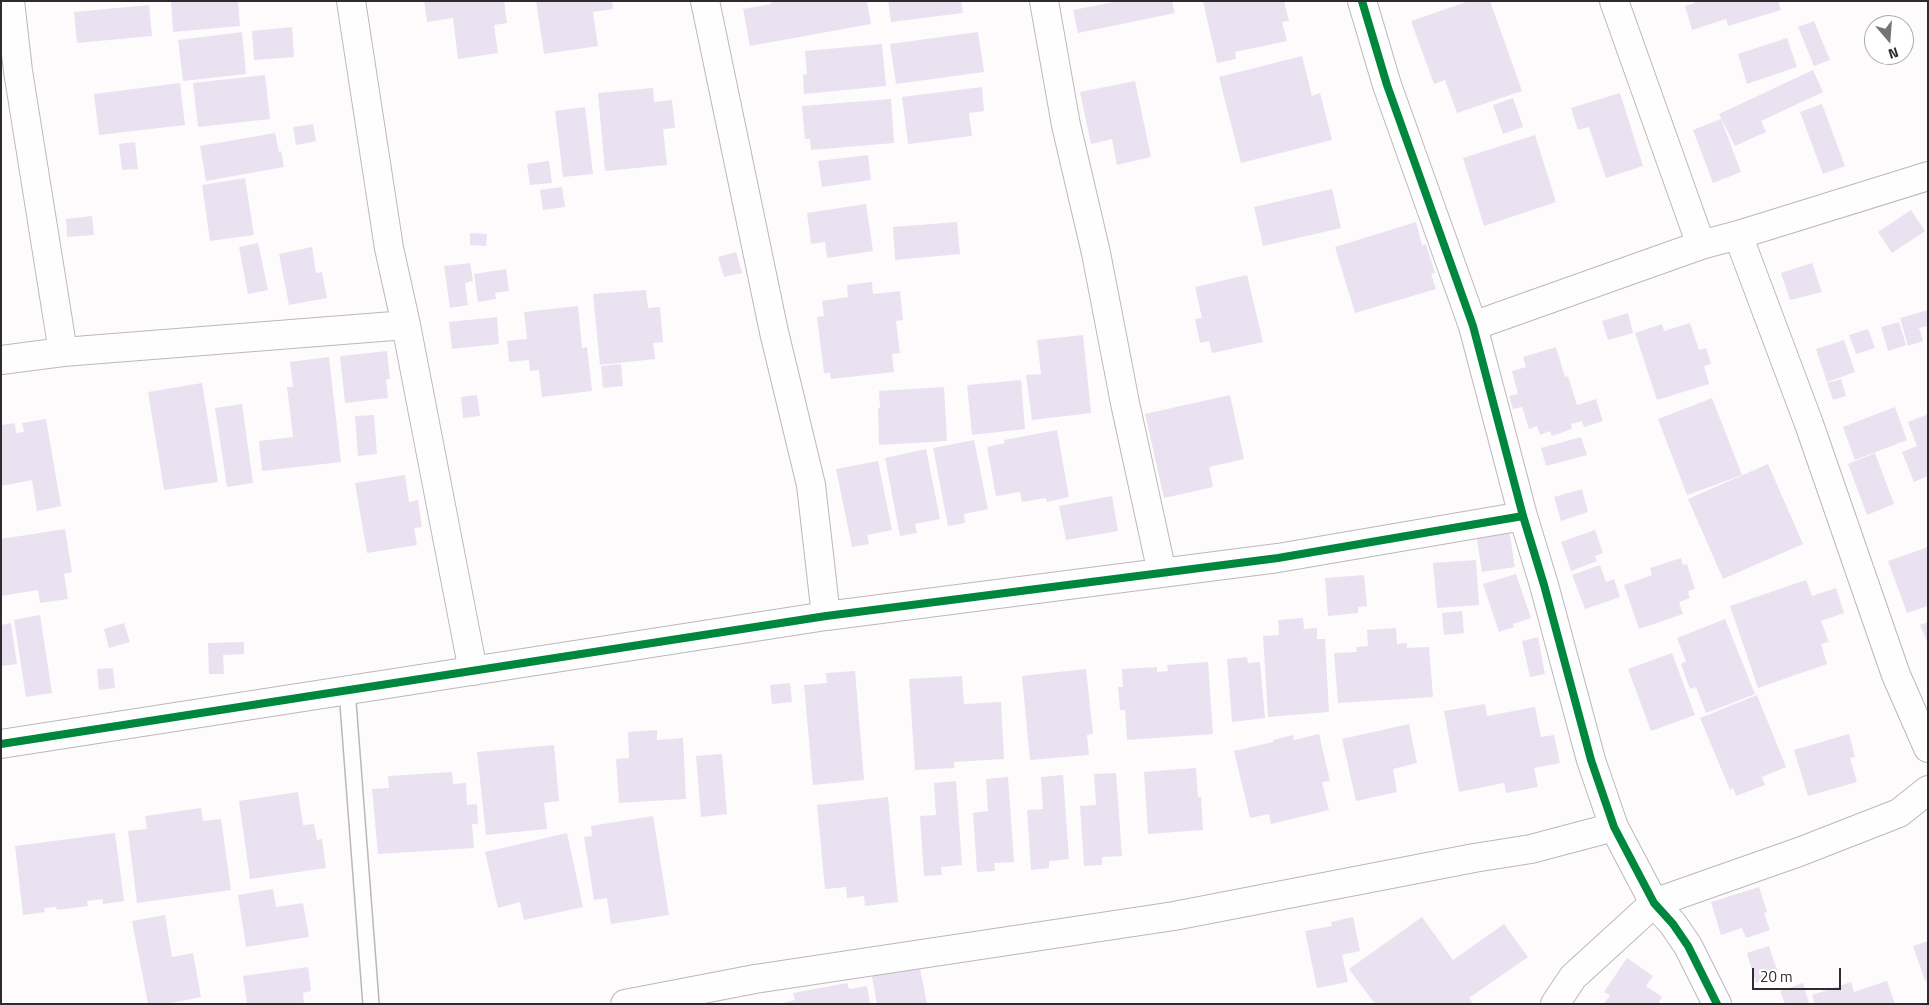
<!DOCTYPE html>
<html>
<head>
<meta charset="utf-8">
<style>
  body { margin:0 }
  #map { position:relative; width:1929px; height:1005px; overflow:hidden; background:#fefbfd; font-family:"Titillium Web",sans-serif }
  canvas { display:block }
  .frame { position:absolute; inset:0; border:2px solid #2f2a2d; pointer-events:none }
  .north { position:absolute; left:1864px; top:15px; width:50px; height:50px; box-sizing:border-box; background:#fff; border:1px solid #acaaab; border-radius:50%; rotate:162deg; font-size:14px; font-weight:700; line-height:20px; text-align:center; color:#2f2a2d }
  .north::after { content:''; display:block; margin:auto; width:18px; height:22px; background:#777376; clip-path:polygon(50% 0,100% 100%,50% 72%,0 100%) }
  .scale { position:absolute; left:1752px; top:968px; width:89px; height:22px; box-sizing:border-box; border:2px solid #2f2a2d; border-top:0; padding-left:6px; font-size:15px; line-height:18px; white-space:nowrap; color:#2f2a2d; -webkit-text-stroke:4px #fff; paint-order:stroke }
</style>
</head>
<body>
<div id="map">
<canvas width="1929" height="1005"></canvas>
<div class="frame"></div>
<div class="north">N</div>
<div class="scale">20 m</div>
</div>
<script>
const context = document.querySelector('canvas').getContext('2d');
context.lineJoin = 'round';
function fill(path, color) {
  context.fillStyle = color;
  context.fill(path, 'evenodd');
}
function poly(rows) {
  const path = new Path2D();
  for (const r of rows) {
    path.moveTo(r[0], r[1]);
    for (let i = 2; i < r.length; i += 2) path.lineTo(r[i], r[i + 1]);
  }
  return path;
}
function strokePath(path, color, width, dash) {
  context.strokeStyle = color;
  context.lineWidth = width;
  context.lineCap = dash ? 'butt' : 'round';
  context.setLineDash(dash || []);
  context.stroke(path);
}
fill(poly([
  [171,1,238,1,240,26,173,32],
  [424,1,504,1,507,23,494,25,498,53,458,59,453,18,427,22],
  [536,1,612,1,613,9,593,12,598,46,544,54],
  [771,1,867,1,871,24,750,46,743,9,771,4],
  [888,1,961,1,963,13,891,22],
  [1119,1,1172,1,1175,13,1078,33,1073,10],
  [1203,1,1284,1,1289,21,1282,22,1287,41,1235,52,1236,59,1217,63],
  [1469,1,1490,1,1522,91,1457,113,1445,80,1434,84,1411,21],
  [1694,1,1778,1,1781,10,1728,26,1726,19,1692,30,1685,6,1695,3],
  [149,5,152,36,77,43,74,12],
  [1814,21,1830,60,1814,66,1798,27],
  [292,27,294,57,254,60,252,31],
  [242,32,246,74,183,81,178,40],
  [978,32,984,72,896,84,890,44],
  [1787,38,1797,67,1747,84,1738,54],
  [882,44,886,86,804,94,803,75,807,74,805,51],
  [1302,56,1312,96,1320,93,1332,140,1241,163,1219,77],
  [1813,70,1823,92,1761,121,1766,132,1735,146,1719,114],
  [265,75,270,119,198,127,193,83],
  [1135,81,1151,157,1117,165,1112,139,1091,144,1080,92],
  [180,83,185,125,99,135,94,94],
  [982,87,984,111,969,113,972,136,908,144,902,97],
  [653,88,654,102,672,100,675,128,663,129,667,165,605,171,598,93],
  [1620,93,1643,166,1606,178,1589,127,1578,130,1571,108],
  [1513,98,1523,127,1503,134,1493,105],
  [891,99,894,143,811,150,810,139,805,139,802,106],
  [1822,104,1845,166,1823,174,1800,112],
  [585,107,593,174,563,177,555,111],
  [1721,119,1741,172,1713,183,1693,130],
  [313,124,316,141,296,145,293,127],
  [275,133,279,152,281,151,284,167,206,181,200,146],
  [1535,135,1556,202,1484,226,1463,158],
  [135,142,138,169,122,170,119,144],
  [868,155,871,180,822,187,818,161],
  [549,161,552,183,530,185,527,164],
  [245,178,254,235,210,241,202,185],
  [562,187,565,207,543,210,540,190],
  [1332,189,1341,228,1263,246,1254,207],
  [866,204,873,251,827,258,825,242,811,244,807,213],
  [1911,210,1925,231,1892,253,1878,232],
  [92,216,94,235,67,237,66,219],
  [957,222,960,254,895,260,893,227],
  [1416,222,1422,245,1426,244,1435,273,1431,274,1436,289,1355,313,1335,247],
  [470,233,487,234,486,246,470,245],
  [258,243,268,290,248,294,239,247],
  [312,247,316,273,322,272,327,298,289,305,279,254],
  [736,252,742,273,724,277,718,257],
  [470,263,473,281,465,283,468,305,450,308,444,266],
  [1812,263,1822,292,1790,300,1781,273],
  [506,269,509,291,495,293,496,299,478,302,474,274],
  [1247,275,1263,342,1212,353,1209,341,1200,343,1195,319,1202,318,1195,287],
  [872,282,873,294,900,291,903,320,896,321,900,353,892,354,894,372,831,379,830,373,824,373,817,317,824,316,822,301,848,297,847,285],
  [646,290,648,308,660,307,663,342,653,343,655,359,600,365,593,294],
  [578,306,582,348,587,347,592,391,542,397,539,370,530,371,529,360,509,362,507,341,527,339,524,312],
  [1928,310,1928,326,1919,328,1923,341,1908,346,1900,318],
  [1628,313,1633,333,1608,340,1602,321],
  [497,317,499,344,452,349,449,322],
  [1899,322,1906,345,1888,351,1881,327],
  [1690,323,1699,350,1706,348,1711,364,1704,366,1709,384,1657,400,1635,333,1662,324,1664,331],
  [1868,329,1875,348,1856,354,1849,335],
  [1083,335,1091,413,1032,420,1026,375,1041,374,1037,340],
  [1844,340,1855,372,1827,382,1816,349],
  [1556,347,1565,377,1568,376,1577,405,1596,399,1603,421,1584,427,1582,421,1571,424,1572,429,1552,436,1550,431,1540,435,1537,426,1529,429,1522,407,1513,409,1509,396,1518,394,1512,371,1526,367,1523,357],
  [387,351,390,379,386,379,388,398,345,403,340,356],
  [329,357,341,462,262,471,259,441,293,437,287,387,293,387,290,362],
  [621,364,623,386,603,388,601,366],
  [1841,379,1846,396,1833,400,1827,383],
  [1021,380,1025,429,972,435,967,385],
  [202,383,218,482,164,490,148,392],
  [944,387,947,441,879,445,878,408,880,408,879,391],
  [477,395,480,416,463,418,461,397],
  [1230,395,1244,459,1209,467,1213,487,1164,498,1145,414],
  [1712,398,1742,475,1687,495,1658,419],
  [242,404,253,483,227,487,215,408],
  [1895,407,1907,440,1855,460,1843,427],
  [1928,414,1928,476,1914,482,1902,452,1917,446,1908,422],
  [374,415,377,454,358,456,355,416],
  [46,419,61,506,37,511,32,480,1,486,1,425,15,423,16,433,24,432,22,423],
  [1057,430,1069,497,1047,502,1046,498,1022,502,1020,492,996,496,987,447,1005,443,1004,440],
  [1581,437,1587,455,1546,466,1541,448],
  [974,440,988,509,964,514,965,523,948,526,933,448],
  [926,449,940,519,915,524,917,533,900,536,885,458],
  [1875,453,1894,504,1867,515,1848,464],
  [878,461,892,530,867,535,869,544,852,547,836,469],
  [1768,464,1803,544,1723,579,1688,499],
  [405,475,409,502,418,500,422,527,414,528,417,545,367,553,355,483],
  [1582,489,1588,512,1561,521,1554,497],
  [1112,496,1118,531,1066,540,1059,506],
  [65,529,72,572,64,574,68,599,40,603,38,590,1,596,1,539],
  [1509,529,1515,567,1482,572,1476,534],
  [1595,530,1603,553,1595,556,1597,561,1571,571,1561,542],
  [1928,547,1928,606,1907,613,1888,561],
  [1681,558,1683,565,1687,564,1695,589,1688,591,1690,598,1679,602,1683,614,1639,629,1624,585,1652,575,1650,568],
  [1476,560,1479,605,1437,608,1433,563],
  [1600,565,1606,582,1614,579,1620,597,1585,609,1572,575],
  [1516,574,1531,618,1513,624,1514,627,1499,632,1483,584],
  [1364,575,1367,606,1358,607,1358,613,1328,616,1325,578],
  [1806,580,1812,596,1836,588,1844,613,1821,621,1829,642,1821,644,1827,664,1758,688,1730,606],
  [1462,611,1464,633,1444,635,1442,613],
  [40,615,52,693,26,697,14,620],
  [1303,618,1304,629,1317,628,1317,639,1325,639,1329,712,1268,717,1263,636,1279,635,1278,620],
  [1725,619,1755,694,1706,713,1696,687,1690,689,1681,664,1686,661,1677,638],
  [1928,622,1928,644,1920,625],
  [11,623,17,664,1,666,1,625],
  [124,623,130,642,109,648,104,629],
  [1396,628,1397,644,1407,643,1407,648,1429,647,1433,697,1338,703,1334,653,1357,652,1356,647,1368,646,1367,630],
  [1538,637,1545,674,1530,677,1522,641],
  [244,642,244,654,223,655,224,674,209,674,208,643],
  [1672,653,1695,715,1651,731,1628,669],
  [1247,657,1248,663,1260,662,1265,718,1232,722,1227,659],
  [1208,662,1213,734,1127,740,1125,710,1120,710,1118,687,1123,687,1122,669,1157,667,1157,672,1168,671,1167,665],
  [113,668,115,688,99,690,97,669],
  [1086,669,1093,734,1087,735,1089,755,1030,760,1022,676],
  [855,671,864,780,813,785,804,685,827,683,826,673],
  [962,676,964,704,1001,702,1004,759,954,762,954,768,915,770,909,679],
  [790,683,792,702,772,704,770,685],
  [1757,695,1786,767,1762,777,1765,785,1736,796,1733,788,1730,790,1700,718],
  [1485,704,1487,716,1535,707,1541,737,1554,735,1560,763,1534,768,1538,787,1506,793,1504,783,1459,792,1444,711],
  [1409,724,1417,763,1393,769,1397,792,1356,801,1342,739],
  [657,730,657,740,683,738,686,799,619,803,616,759,629,758,628,732],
  [1319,734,1330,781,1322,782,1329,810,1271,824,1269,814,1250,818,1234,751,1273,742,1273,740,1293,735,1294,740],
  [1849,734,1855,757,1850,758,1857,782,1808,796,1794,750],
  [554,745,559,801,544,803,547,829,486,835,477,752],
  [722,754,727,814,701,817,696,756],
  [1196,768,1198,797,1201,797,1203,830,1148,834,1144,772],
  [452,772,453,784,466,783,467,805,477,804,478,824,472,824,474,848,378,854,372,789,389,788,388,776],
  [1116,773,1122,856,1102,857,1102,865,1084,866,1080,806,1096,805,1094,774],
  [1063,775,1069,859,1049,861,1049,868,1031,870,1027,810,1043,809,1041,777],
  [1008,777,1014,862,994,863,995,871,977,872,973,813,988,811,986,779],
  [956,781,962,865,941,867,942,875,924,876,920,816,936,815,934,783],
  [298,792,303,825,314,824,317,840,322,839,326,868,250,879,239,801],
  [888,797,898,902,865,906,864,896,847,898,846,887,825,889,817,805],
  [201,808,203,821,221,819,231,890,137,903,128,831,147,829,145,816],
  [653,816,669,915,611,924,607,898,594,900,584,837,592,836,591,826],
  [115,833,124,901,103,904,103,899,87,901,88,906,57,910,56,907,44,908,45,912,23,915,15,846],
  [567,833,583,907,524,920,520,902,498,908,485,852],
  [1759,887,1767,912,1764,913,1770,930,1746,938,1742,928,1721,935,1711,902],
  [273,889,276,907,303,903,309,937,246,947,238,895],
  [165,915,172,957,193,953,201,997,167,1004,148,1004,132,921],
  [1353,917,1360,951,1342,955,1348,982,1317,988,1305,931,1332,926,1331,922],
  [1422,917,1453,960,1504,924,1528,957,1469,998,1474,1004,1375,1004,1349,969],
  [1928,941,1928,980,1925,981,1913,946],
  [1769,946,1779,976,1756,983,1747,953],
  [1627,958,1653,976,1646,986,1662,997,1658,1004,1604,1004,1610,995,1604,992],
  [919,963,927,1004,877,1004,871,972],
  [308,967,311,991,303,993,304,1004,247,1004,243,976],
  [1887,981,1895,1004,1815,1004,1812,995,1851,982,1854,992],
  [847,983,849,989,867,986,870,1004,778,1004,795,1000,793,993],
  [1803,983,1809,1003,1785,1004,1780,991]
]), '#eae2f0');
const lane = poly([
  [347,690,371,1004]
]);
const street = poly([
  [10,1,18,71,63,352],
  [351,1,389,248,406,325,473,671],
  [705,1,774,332,811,485,826,616],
  [1044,1,1066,125,1096,253,1125,403,1162,573],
  [1362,1,1387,85,1473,326,1523,516,1544,585,1591,760,1614,827,1654,903,1673,924,1688,946,1717,1004],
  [1614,1,1701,245],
  [1738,235,1809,424,1896,675,1928,748],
  [1473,326,1701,245,1738,235,1928,176],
  [1,360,63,352,406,325],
  [1,744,826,616,1278,558,1523,516],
  [625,1004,755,979,1174,916,1474,858,1531,849,1614,827],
  [1555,1004,1573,977,1654,903,1799,852,1899,813,1928,790]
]);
strokePath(lane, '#bbb8ba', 18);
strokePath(street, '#bbb8ba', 30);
strokePath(lane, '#fffeff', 15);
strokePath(street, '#fffeff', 28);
strokePath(poly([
  [1362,1,1387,85,1473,326,1523,516,1544,585,1591,760,1614,827,1654,903,1673,924,1688,946,1717,1004],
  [1,744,826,616,1278,558,1523,516]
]), '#00873e', 8);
</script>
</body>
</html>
